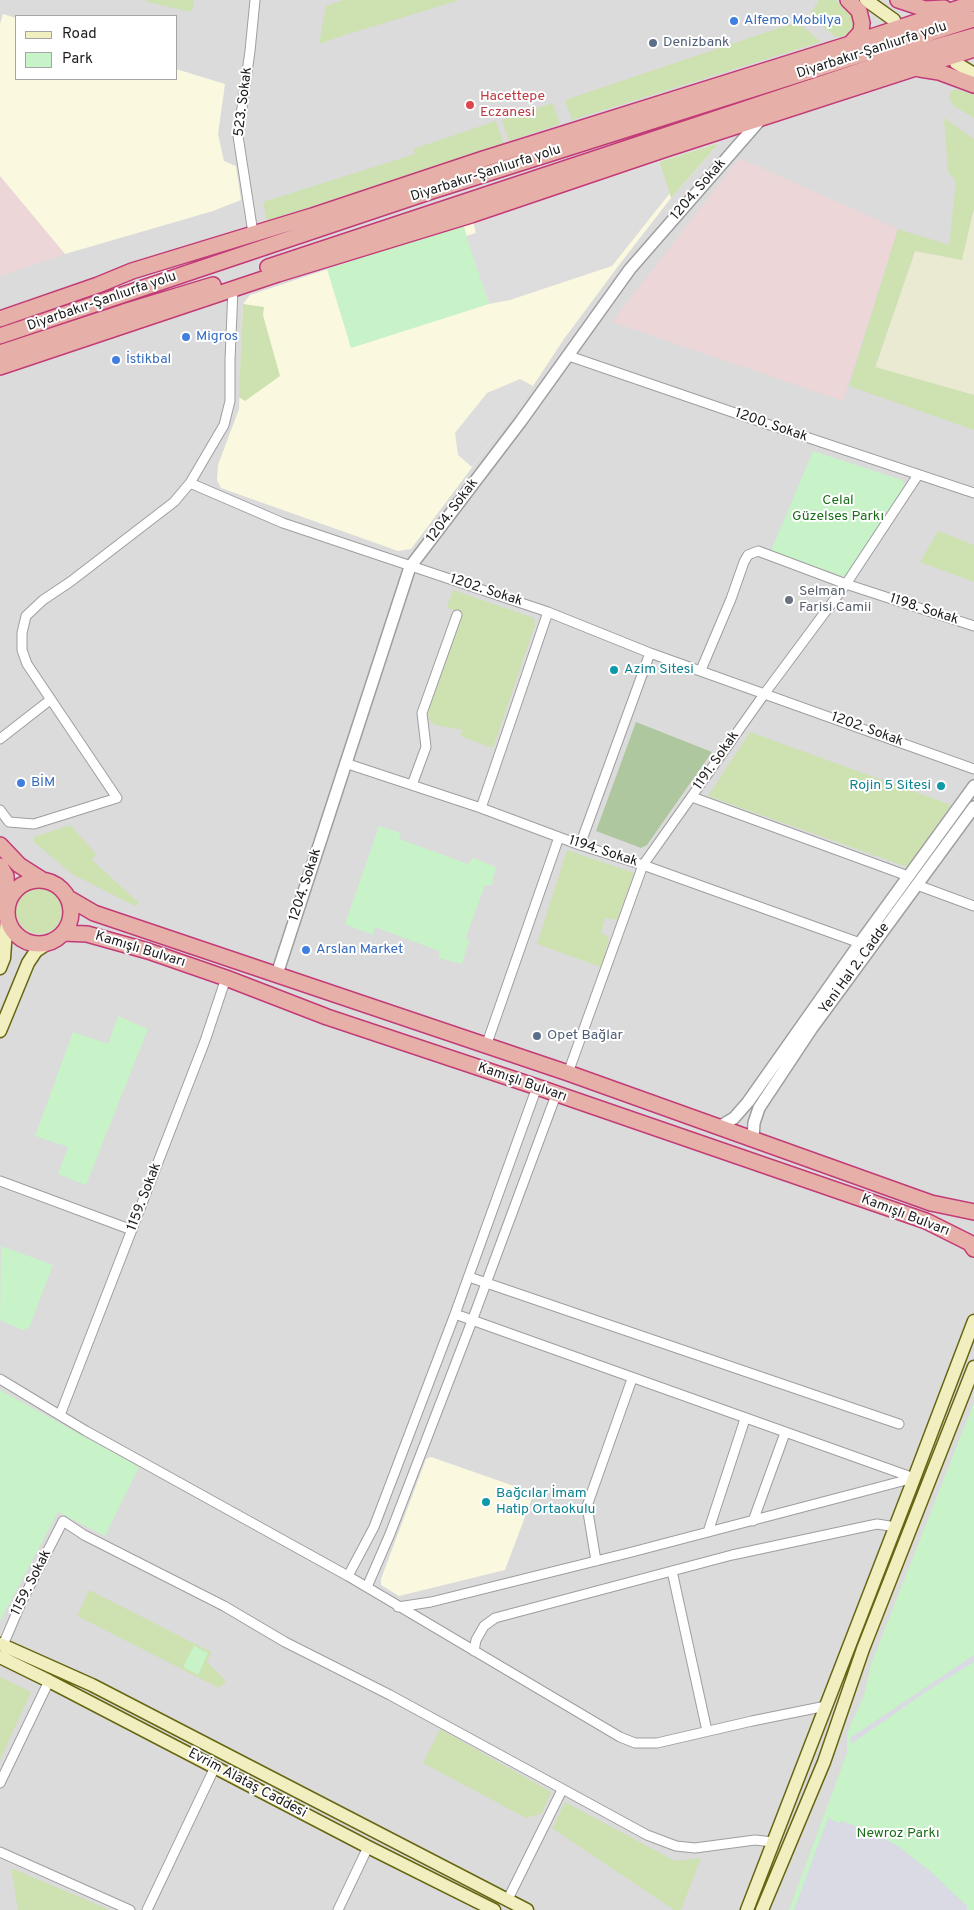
<!DOCTYPE html>
<html>
<head>
<meta charset="utf-8">
<style>
  body { margin:0 }
  #map { position:relative; width:974px; height:1910px; overflow:hidden; background:#ede9e5; font-family:Overpass,sans-serif }
  canvas { display:block }
  .legend { position:absolute; left:15px; top:15px; width:162px; height:65px; box-sizing:border-box; background:#fff; border:1px solid #a5a5a5; margin:0; padding:6px 9px; list-style:none; font-size:15px; color:#1d1d1d }
  .legend li { display:flex; align-items:center; gap:10px; height:25px }
  .legend b { width:25px; border:1px solid #a5a5a5 }
</style>
</head>
<body>
<div id="map">
<canvas width="974" height="1910"></canvas>
<ul class="legend">
<li><b style="height:6px;background:#f1eebf"></b>Road</li>
<li><b style="height:14px;background:#c8f2c7"></b>Park</li>
</ul>
</div>
<script>
const context = document.querySelector('canvas').getContext('2d');
context.lineJoin = 'round';
function fill(path, color) {
  context.fillStyle = color;
  context.fill(path, 'evenodd');
}
function poly(rows) {
  const path = new Path2D();
  for (const r of rows) {
    if (r.length === 3) {
      path.moveTo(r[0] + r[2], r[1]);
      path.arc(r[0], r[1], r[2], 0, 2 * Math.PI);
      continue;
    }
    path.moveTo(r[0], r[1]);
    for (let i = 2; i < r.length; i += 2) path.lineTo(r[i], r[i + 1]);
  }
  return path;
}
function strokePath(path, color, width, dash) {
  context.strokeStyle = color;
  context.lineWidth = width;
  context.lineCap = dash ? 'butt' : 'round';
  context.setLineDash(dash || []);
  context.stroke(path);
}
function write(font, color, halo, rows, align = 'center') {
  context.font = font + ' Overpass,sans-serif';
  context.lineWidth = 4;
  context.setLineDash([]);
  context.textBaseline = 'middle';
  context.strokeStyle = halo;
  context.fillStyle = color;
  for (const [text, x, y, turn = 0] of rows) {
    context.save();
    context.translate(x, y);
    context.rotate((+turn || 0) * Math.PI / 180);
    context.textAlign = isNaN(turn) ? turn : align;
    if (halo) context.strokeText(text, 0, 0);
    context.fillText(text, 0, 0);
    context.restore();
  }
}
fill(poly([
  [0,0,974,0,974,1910,0,1910],
  [16,16,176,16,176,79,16,79]
]), '#dbdbdb');
fill(poly([
  [739,158,898,229,843,401,612,322],
  [0,176,65,254,0,276]
]), '#ecd6d7');
fill(poly([
  [3,14,16,18,16,79,176,79,176,69,225,84,218,134,224,161,236,166,241,200,213,211,65,254,0,176,0,24],
  [719,143,671,198,619,265,564,339,533,386,411,549,398,551,221,488,217,480,218,465,239,409,243,304,250,295,463,224],
  [431,1457,534,1493,505,1570,399,1596,381,1585,381,1579,426,1459]
]), '#fbf8e0');
fill(poly([
  [974,208,974,395,875,368,915,251,961,259]
]), '#eae9d2');
fill(poly([
  [146,0,194,0,194,7,190,12,148,2],
  [343,0,460,0,345,35,319,44,326,6],
  [819,0,835,0,857,15,855,31,842,37,836,37,809,16],
  [797,22,821,42,572,120,565,100],
  [955,89,974,94,974,118,954,106,949,99,950,92],
  [553,103,560,124,509,141,502,120],
  [944,118,974,139,974,208,962,260,915,251,875,367,974,395,974,430,849,386,898,229,949,245,956,181,948,172],
  [496,121,504,144,267,221,263,202,415,154,413,149],
  [719,143,671,198,659,162],
  [243,304,264,307,263,315,280,376,245,401,239,397],
  [938,531,974,545,974,582,920,562],
  [453,590,534,618,535,625,493,748,460,736,463,730,435,725,430,721,428,715,429,706,460,613,447,607],
  [750,732,951,805,907,867,708,796],
  [70,825,96,854,92,860,139,903,135,906,72,874,34,842,34,837],
  [567,850,634,873,617,920,605,918,601,933,609,938,601,967,537,944],
  [39,910,24],
  [89,1590,211,1652,207,1662,226,1681,219,1688,77,1616],
  [0,1677,31,1692,0,1760],
  [440,1729,551,1792,542,1813,526,1818,423,1763],
  [565,1802,675,1861,701,1858,681,1910,674,1910,552,1828],
  [11,1868,110,1910,18,1910]
]), '#cee1b1');
fill(poly([
  [636,722,712,752,647,845,641,848,596,831]
]), '#afc79f');
fill(poly([
  [463,224,489,304,351,348,327,269],
  [813,451,902,480,904,486,849,581,840,575,771,551],
  [379,826,401,833,399,839,468,864,473,858,496,867,492,885,485,885,466,937,469,941,462,964,439,958,439,951,375,927,373,935,345,924],
  [118,1016,148,1029,86,1185,58,1174,68,1147,35,1136,73,1032,108,1044],
  [1,1246,53,1265,29,1328,26,1329,22,1330,0,1320],
  [0,1390,139,1467,105,1536,58,1512,0,1621],
  [974,1402,974,1910,789,1910,847,1753,847,1733,864,1695,871,1664],
  [194,1646,208,1653,198,1675,183,1667]
]), '#c8f2c7');
fill(poly([
  [659,162,670,193,612,266,510,300,489,304,466,236,476,233,473,221],
  [520,379,533,386,472,467,458,455,455,433,487,393]
]), '#ddd');
fill(poly([
  [974,1655,974,1662,927,1691,851,1744,850,1738],
  [828,1818,839,1823,842,1821,868,1830,898,1846,929,1870,967,1906,967,1910,794,1910]
]), '#d9dae3');
const minor = poly([
  [253,233,238,136,250,51,255,0],
  [233,289,230,360,230,401,224,425,190,483,283,523,548,612,650,653,974,769],
  [569,356,767,424,974,493],
  [701,670,731,599,744,562,748,555,758,551,846,584,974,626],
  [0,739,50,700],
  [345,763,481,808,580,845,643,865,860,943],
  [412,785,426,747,422,713,457,615],
  [692,797,908,876],
  [481,808,548,612],
  [0,810,9,822,34,824,117,798,27,664,22,650,22,633,26,616,43,600,70,582,174,502,190,483],
  [580,845,650,653],
  [917,885,974,906],
  [486,1046,559,837],
  [568,1073,643,865,765,693,846,584,918,475],
  [0,1181,132,1230],
  [469,1277,899,1424],
  [455,1314,914,1478],
  [0,1379,86,1431,348,1576,620,1737,635,1743,657,1743,752,1721,826,1706],
  [60,1415,205,1041,226,978],
  [753,1521,785,1433],
  [708,1532,745,1419],
  [596,1561,587,1506,632,1379],
  [672,1571,707,1731],
  [348,1576,374,1527,455,1314,537,1087],
  [367,1587,390,1534,472,1321,556,1095],
  [398,1607,431,1602,632,1552,914,1478],
  [3,1645,21,1603,63,1521,84,1535,224,1606,285,1642,390,1695,647,1835,676,1846,695,1848,755,1840,773,1842],
  [474,1651,476,1640,484,1626,495,1618,732,1555,877,1524,896,1527],
  [0,1783,49,1681],
  [0,1852,130,1910],
  [508,1899,562,1790],
  [147,1910,215,1767],
  [338,1910,368,1847]
]);
const tertiary = poly([
  [277,974,410,567,521,421,630,269,761,119],
  [719,1127,734,1118,748,1102,860,943,974,786],
  [753,1139,754,1123,759,1108,812,1028,974,807]
]);
const secondary = poly([
  [866,0,894,20],
  [956,63,974,74],
  [0,968,4,958,7,916],
  [0,1031,28,963,36,951,48,943],
  [0,1644,92,1685,527,1910],
  [0,1657,49,1681,368,1847,494,1910],
  [747,1910,910,1489,974,1321],
  [762,1910,824,1762,863,1649,974,1367]
]);
const trunk = poly([
  [848,0,859,11,862,23,861,32,850,44],
  [898,0,925,9,944,8],
  [920,69,939,72,974,85],
  [268,267,908,55,974,36],
  [0,319,98,285,132,271,312,216,483,159,850,44,974,3],
  [0,336,432,191,974,19],
  [0,353,124,312,213,285],
  [0,367,278,274,471,215,666,149,974,49],
  [0,845,19,865,41,879],
  [0,866,6,876,7,903],
  [39,912,32],
  [70,899,94,913,568,1073,931,1203,974,1212],
  [64,933,87,934,148,951,226,978,327,1017,537,1087,926,1221,970,1243,974,1249]
]);
strokePath(minor, '#9e9e9e', 11);
strokePath(tertiary, '#9e9e9e', 14);
strokePath(secondary, '#666612', 15);
strokePath(trunk, '#c33a78', 18);
strokePath(minor, '#fff', 9);
strokePath(tertiary, '#fff', 11);
strokePath(secondary, '#f1eebf', 12);
strokePath(trunk, '#e6b0a8', 15);
for (const [x, y, r, color] of [
  [734,21,5,"#3f7fe0"],
  [653,43,5,"#5c6f8a"],
  [470,105,5,"#e0444e"],
  [186,337,5,"#3f7fe0"],
  [116,360,5,"#3f7fe0"],
  [789,600,5,"#6b7280"],
  [614,670,5,"#0f9aa8"],
  [21,783,5,"#3f7fe0"],
  [941,786,5,"#0f9aa8"],
  [306,950,5,"#3f7fe0"],
  [537,1036,5,"#5c6f8a"],
  [486,1502,5,"#0f9aa8"]
]) {
  const dot = new Path2D();
  dot.arc(x, y, r, 0, 2 * Math.PI);
  context.fillStyle = color;
  context.fill(dot);
  strokePath(dot, '#fff', 2);
}
write('14px', '#366cbe', '#fff', [
  ["Alfemo Mobilya",744,21],
  ["Migros",196,337],
  ["İstikbal",126,360],
  ["BİM",31,783],
  ["Arslan Market",316,950]
], 'left');
write('14px', '#4e5e75', '#fff', [
  ["Denizbank",663,43],
  ["Opet Bağlar",547,1036]
], 'left');
write('14px', '#1d1d1d', '#fff', [
  ["Diyarbakır-Şanlıurfa yolu",872,51,-18],
  ["523. Sokak",244,102,-83],
  ["Diyarbakır-Şanlıurfa yolu",486,174,-18],
  ["1204. Sokak",699,190,-49],
  ["Diyarbakır-Şanlıurfa yolu",102,302,-19],
  ["1200. Sokak",771,426,19],
  ["1204. Sokak",453,511,-53],
  ["1202. Sokak",486,591,18],
  ["1198. Sokak",924,610,18],
  ["1202. Sokak",867,730,20],
  ["1191. Sokak",717,761,-55],
  ["1194. Sokak",603,852,18],
  ["1204. Sokak",306,885,-72],
  ["Kamışlı Bulvarı",140,950,17],
  ["Yeni Hal 2. Cadde",855,969,-54],
  ["Kamışlı Bulvarı",522,1083,19],
  ["1159. Sokak",145,1197,-69],
  ["Kamışlı Bulvarı",905,1216,21],
  ["1159. Sokak",32,1583,-63],
  ["Evrim Alataş Caddesi",247,1784,28]
]);
write('14px', '#be3a42', '#fff', [
  ["Hacettepe",480,97],
  ["Eczanesi",480,113]
], 'left');
write('14px', '#1b6e19', '#fff', [
  ["Celal",838,501],
  ["Güzelses Parkı",838,517],
  ["Newroz Parkı",898,1834]
]);
write('14px', '#5b616d', '#fff', [
  ["Selman",799,592],
  ["Farisi Camii",799,608]
], 'left');
write('14px', '#0d838f', '#fff', [
  ["Azim Sitesi",624,670],
  ["Rojin 5 Sitesi",931,786,"right"],
  ["Bağcılar İmam",496,1494],
  ["Hatip Ortaokulu",496,1510]
], 'left');
</script>
</body>
</html>
